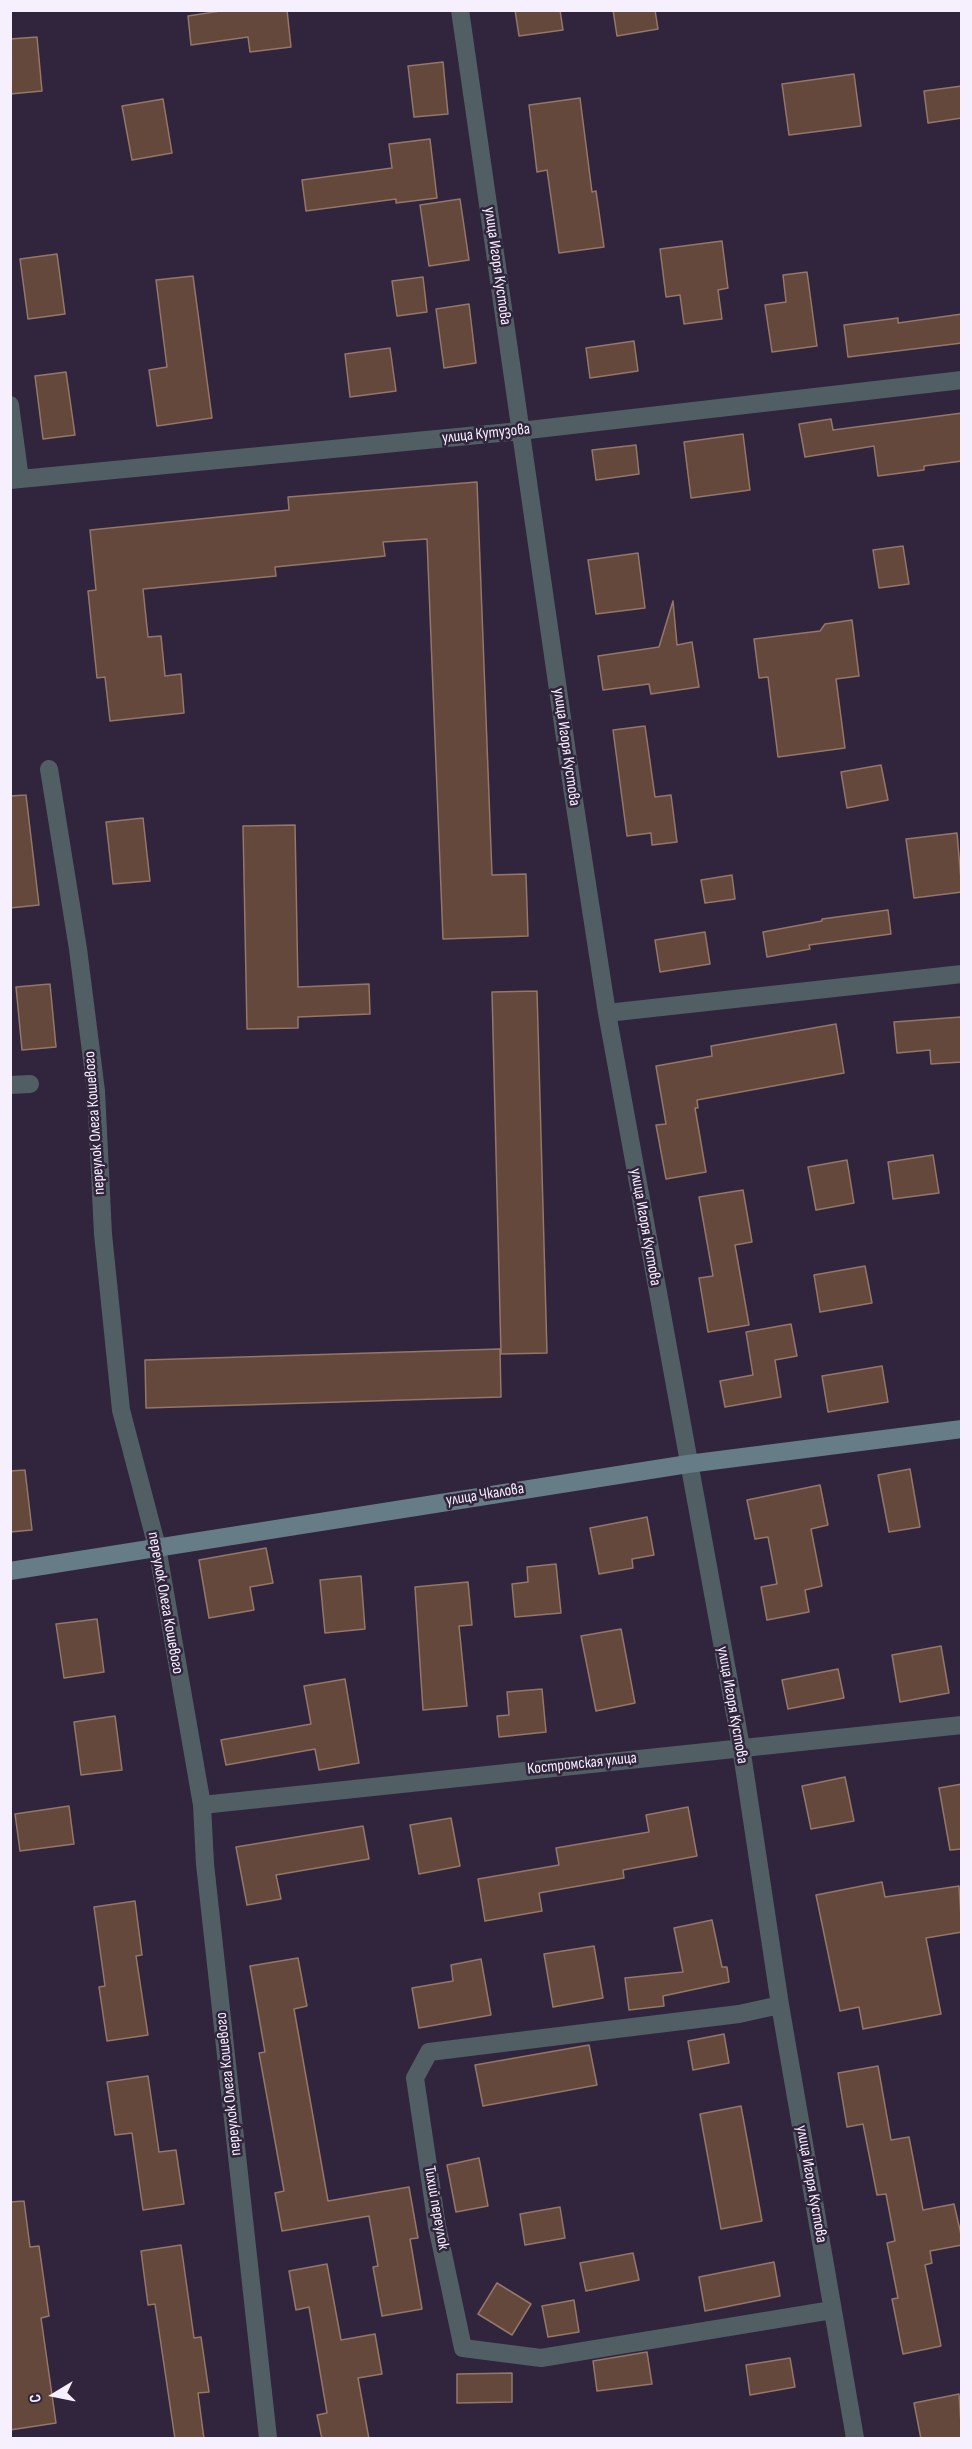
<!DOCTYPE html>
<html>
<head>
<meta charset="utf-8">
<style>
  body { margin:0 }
  #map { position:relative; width:972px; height:2449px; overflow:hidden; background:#30253c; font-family:"Sofia Sans Condensed",sans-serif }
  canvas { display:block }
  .frame { position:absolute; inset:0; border:12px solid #f6effe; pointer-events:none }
  .north { position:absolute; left:24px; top:2365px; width:60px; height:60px; -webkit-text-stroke:4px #30253c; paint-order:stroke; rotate:260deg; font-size:16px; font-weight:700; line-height:24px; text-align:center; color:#f6effe }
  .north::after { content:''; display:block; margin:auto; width:21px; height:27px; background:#f6effe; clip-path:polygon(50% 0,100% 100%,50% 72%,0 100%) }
</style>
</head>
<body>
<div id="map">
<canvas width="972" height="2449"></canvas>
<div class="frame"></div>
<div class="north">С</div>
</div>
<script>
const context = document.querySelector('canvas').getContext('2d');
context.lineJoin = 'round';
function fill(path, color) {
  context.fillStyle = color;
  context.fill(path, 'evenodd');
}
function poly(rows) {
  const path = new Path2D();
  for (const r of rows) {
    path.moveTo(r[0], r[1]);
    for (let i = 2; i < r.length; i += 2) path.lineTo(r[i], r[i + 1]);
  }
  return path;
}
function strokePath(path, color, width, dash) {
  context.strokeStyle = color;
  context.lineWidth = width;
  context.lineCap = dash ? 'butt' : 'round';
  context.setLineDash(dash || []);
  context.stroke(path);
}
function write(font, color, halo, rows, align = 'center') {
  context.font = font + ' "Sofia Sans Condensed",sans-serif';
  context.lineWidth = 5;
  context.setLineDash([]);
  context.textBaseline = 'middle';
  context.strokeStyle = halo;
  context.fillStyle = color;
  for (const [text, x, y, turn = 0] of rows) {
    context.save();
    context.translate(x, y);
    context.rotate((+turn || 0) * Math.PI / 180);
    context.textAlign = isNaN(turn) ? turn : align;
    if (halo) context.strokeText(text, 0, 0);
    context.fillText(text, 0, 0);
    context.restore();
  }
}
const building = poly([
  [227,10,287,10,291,47,250,52,248,37,191,45,188,16,227,10],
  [515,10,560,10,563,30,519,36,515,10],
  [613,10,655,10,658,29,617,36,613,10],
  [37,37,42,91,10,94,10,39,37,37],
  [443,62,448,114,414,117,408,66,443,62],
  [854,74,861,126,789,135,782,84,854,74],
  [962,86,962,118,928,123,924,91,962,86],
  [580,98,592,192,596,191,604,247,559,253,547,170,537,172,529,105,580,98],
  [163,99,172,153,132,160,122,106,163,99],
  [430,139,437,198,396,203,396,199,306,211,302,180,392,168,389,144,430,139],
  [460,199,469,260,429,266,420,205,460,199],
  [722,241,728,288,718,290,722,319,684,324,680,295,666,297,660,249,722,241],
  [57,254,65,314,28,319,20,259,57,254],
  [807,272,817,346,772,352,765,305,786,302,783,275,807,272],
  [193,276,212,418,157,426,149,370,167,367,156,280,193,276],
  [423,277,427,312,397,316,392,281,423,277],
  [469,304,476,363,444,368,436,309,469,304],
  [962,314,962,343,848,357,844,325,898,318,898,323,962,314],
  [634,341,638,371,590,378,586,348,634,341],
  [390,348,396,391,350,397,345,354,390,348],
  [66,372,75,435,43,439,35,376,66,372],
  [962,413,962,461,924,466,924,470,878,476,874,446,805,457,799,424,831,419,833,430,962,413],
  [743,434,750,490,691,498,684,442,743,434],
  [636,445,639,474,596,480,592,450,636,445],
  [477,482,492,875,526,874,528,936,443,939,427,539,383,542,385,556,275,567,276,576,143,589,148,637,161,636,165,676,181,674,184,713,110,721,105,677,97,678,88,591,96,590,90,530,289,510,288,497,477,482],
  [903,546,909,584,879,588,873,550,903,546],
  [638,553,645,608,596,614,588,560,638,553],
  [673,601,677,645,692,642,699,687,651,694,649,684,603,690,598,656,659,647,673,601],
  [852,620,859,676,836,679,845,748,778,757,768,677,759,678,754,639,820,631,825,624,852,620],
  [645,726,655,797,671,795,677,842,652,845,651,833,627,836,613,730,645,726],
  [881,765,888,800,847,808,841,772,881,765],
  [26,795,39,905,10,908,10,796,26,795],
  [143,818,150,881,113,884,106,822,143,818],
  [295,825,298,987,369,984,370,1014,298,1017,298,1028,247,1029,243,826,295,825],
  [957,833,962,892,914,898,906,839,957,833],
  [732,875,735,899,705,903,701,880,732,875],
  [888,910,891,934,809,945,810,949,767,957,763,932,822,921,822,919,888,910],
  [705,932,710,964,660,972,655,940,705,932],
  [50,984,56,1047,22,1050,16,987,50,984],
  [537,991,547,1353,501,1354,492,992,537,991],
  [961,1017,962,1062,931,1064,930,1050,897,1053,894,1022,961,1017],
  [836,1024,844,1073,697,1100,698,1108,695,1108,706,1172,666,1179,656,1125,666,1124,656,1066,712,1056,711,1046,836,1024],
  [933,1155,939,1193,893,1199,888,1162,933,1155],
  [847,1160,854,1203,816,1210,808,1167,847,1160],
  [743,1190,752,1242,735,1245,749,1325,708,1332,699,1278,713,1276,699,1197,743,1190],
  [865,1266,872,1303,820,1312,814,1275,865,1266],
  [791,1324,797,1356,775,1360,781,1397,725,1407,720,1381,753,1375,746,1332,791,1324],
  [500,1349,501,1397,146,1408,145,1360,500,1349],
  [882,1366,888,1402,828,1412,822,1376,882,1366],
  [910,1469,920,1527,889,1532,878,1475,910,1469],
  [25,1470,32,1530,10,1532,10,1471,25,1470],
  [820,1485,828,1525,811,1529,822,1586,805,1590,809,1612,767,1620,761,1587,777,1584,768,1537,755,1539,747,1500,820,1485],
  [647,1517,654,1555,632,1559,633,1568,599,1574,590,1528,647,1517],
  [266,1548,273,1583,250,1587,254,1610,209,1618,199,1560,266,1548],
  [556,1564,561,1613,515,1617,512,1584,528,1582,527,1567,556,1564],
  [361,1576,365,1629,325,1633,320,1580,361,1576],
  [468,1582,472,1625,459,1626,467,1706,423,1710,415,1587,468,1582],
  [97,1619,104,1672,64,1678,56,1624,97,1619],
  [621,1629,635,1703,596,1711,581,1636,621,1629],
  [941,1646,949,1693,900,1702,892,1655,941,1646],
  [838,1669,844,1698,788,1709,782,1680,838,1669],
  [345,1679,359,1763,319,1770,315,1749,226,1765,221,1740,311,1724,304,1686,345,1679],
  [542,1689,546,1732,499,1737,497,1716,509,1715,507,1692,542,1689],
  [115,1716,122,1770,81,1775,74,1722,115,1716],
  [845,1777,854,1821,811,1829,802,1786,845,1777],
  [962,1784,962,1849,950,1850,939,1788,962,1784],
  [69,1806,74,1844,20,1851,15,1814,69,1806],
  [688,1807,697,1856,623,1870,624,1878,539,1893,542,1911,485,1921,478,1879,559,1865,556,1848,649,1832,646,1815,688,1807],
  [451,1818,460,1866,419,1874,410,1825,451,1818],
  [363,1826,369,1859,276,1875,281,1899,247,1905,236,1847,363,1826],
  [882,1882,885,1897,959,1886,962,1932,926,1938,941,2014,863,2029,859,2007,840,2011,816,1895,882,1882],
  [135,1901,142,1955,136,1956,148,2035,107,2041,99,1987,105,1986,94,1907,135,1901],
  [712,1920,722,1967,727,1967,729,1982,663,1996,664,2006,629,2010,625,1978,683,1972,674,1928,712,1920],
  [594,1946,603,1998,553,2007,544,1954,594,1946],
  [298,1958,307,2006,294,2009,328,2201,409,2187,418,2238,410,2239,422,2309,382,2316,373,2267,378,2266,369,2216,282,2231,275,2193,284,2191,259,2053,265,2052,250,1966,298,1958],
  [481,1959,491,2015,419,2028,412,1988,453,1981,451,1965,481,1959],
  [724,2034,729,2063,693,2070,688,2041,724,2034],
  [589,2045,597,2085,483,2106,475,2065,589,2045],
  [878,2066,891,2140,909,2137,923,2210,954,2204,962,2239,962,2245,930,2251,932,2263,925,2265,941,2346,903,2354,892,2299,898,2298,887,2243,895,2241,886,2194,877,2195,863,2124,847,2127,838,2073,878,2066],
  [148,2076,159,2152,176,2150,184,2204,143,2210,132,2133,115,2135,107,2082,148,2076],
  [741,2106,762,2221,721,2229,700,2114,741,2106],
  [479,2158,488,2206,456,2212,447,2165,479,2158],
  [24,2201,30,2247,39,2246,49,2316,41,2318,56,2423,10,2430,10,2202,24,2201],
  [560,2207,565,2238,525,2245,520,2214,560,2207],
  [181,2245,194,2338,201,2337,209,2392,198,2393,204,2439,175,2439,155,2304,148,2305,141,2251,181,2245],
  [633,2253,639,2280,586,2291,580,2263,633,2253],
  [774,2262,780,2296,705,2311,699,2277,774,2262],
  [327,2264,341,2340,375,2334,382,2374,358,2378,369,2439,322,2439,317,2415,327,2413,309,2307,296,2310,289,2271,327,2264],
  [497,2283,531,2304,512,2335,478,2314,497,2283],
  [574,2300,579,2332,548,2337,542,2306,574,2300],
  [647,2352,652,2384,597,2391,593,2361,647,2352],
  [790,2358,795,2387,750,2395,746,2365,790,2358],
  [512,2373,512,2402,457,2403,457,2374,512,2373],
  [959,2394,962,2439,921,2439,914,2403,959,2394]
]);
fill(building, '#64483b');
strokePath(building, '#957769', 1.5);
strokePath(poly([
  [460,10,572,787,607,1013,741,1747,780,2005,855,2438],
  [10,405,20,479],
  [10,480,520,431,962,380],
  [49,769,78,949,96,1091,103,1234,121,1410,157,1547,202,1805,205,1864,268,2438],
  [607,1013,962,974],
  [10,1085,30,1084],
  [202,1805,962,1725],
  [780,2005,739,2014,429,2052,415,2078,437,2226,463,2348,541,2358,832,2310]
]), '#515f65', 18);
strokePath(poly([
  [10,1571,688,1464,962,1429]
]), '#667c86', 18);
write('16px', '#f6effe', '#30253c', [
  ["улица Игоря Кустова",497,266,82],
  ["улица Кутузова",486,434,-6],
  ["улица Игоря Кустова",566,747,82],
  ["переулок Олега Кошевого",95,1123,-94],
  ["улица Игоря Кустова",645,1227,80],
  ["улица Чкалова",485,1495,-9],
  ["переулок Олега Кошевого",165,1603,80],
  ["улица Игоря Кустова",732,1705,80],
  ["Костромская улица",582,1764,-6],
  ["переулок Олега Кошевого",229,2084,-96],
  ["улица Игоря Кустова",811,2184,80],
  ["Тихий переулок",436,2208,80]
]);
</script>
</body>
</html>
